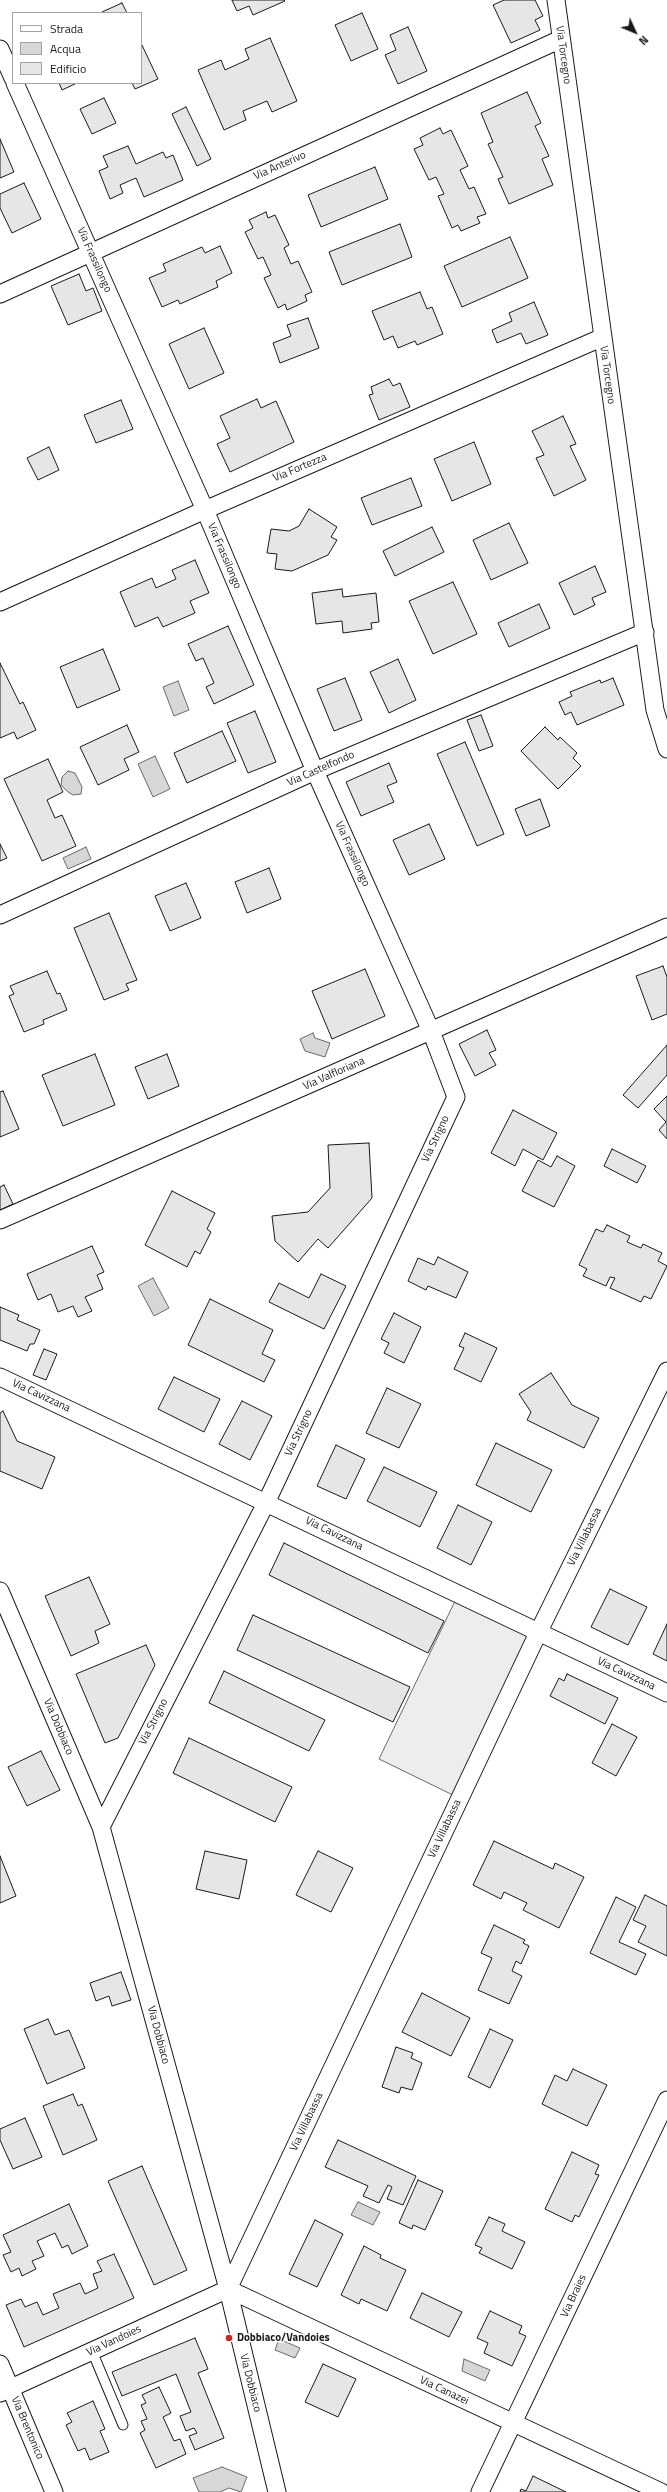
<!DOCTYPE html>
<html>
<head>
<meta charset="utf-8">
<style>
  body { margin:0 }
  #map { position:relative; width:667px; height:2492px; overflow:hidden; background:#fff; font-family:"Titillium Web",sans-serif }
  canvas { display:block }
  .legend { position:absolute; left:12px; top:12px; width:130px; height:72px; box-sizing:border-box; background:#fff; border:1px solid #a3a3a3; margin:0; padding:5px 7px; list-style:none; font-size:12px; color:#1a1a1a }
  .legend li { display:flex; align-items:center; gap:8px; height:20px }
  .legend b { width:20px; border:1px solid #a3a3a3 }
  .north { position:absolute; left:615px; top:12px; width:40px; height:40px; -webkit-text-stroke:3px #fff; paint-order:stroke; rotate:134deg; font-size:11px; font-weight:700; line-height:16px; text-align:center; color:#1a1a1a }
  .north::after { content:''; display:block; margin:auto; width:14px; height:18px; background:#1a1a1a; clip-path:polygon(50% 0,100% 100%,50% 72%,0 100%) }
</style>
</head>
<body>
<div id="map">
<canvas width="667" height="2492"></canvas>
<ul class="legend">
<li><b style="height:5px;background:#fff"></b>Strada</li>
<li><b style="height:11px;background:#d7d7d7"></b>Acqua</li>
<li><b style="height:11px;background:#e6e6e6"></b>Edificio</li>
</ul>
<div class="north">N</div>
</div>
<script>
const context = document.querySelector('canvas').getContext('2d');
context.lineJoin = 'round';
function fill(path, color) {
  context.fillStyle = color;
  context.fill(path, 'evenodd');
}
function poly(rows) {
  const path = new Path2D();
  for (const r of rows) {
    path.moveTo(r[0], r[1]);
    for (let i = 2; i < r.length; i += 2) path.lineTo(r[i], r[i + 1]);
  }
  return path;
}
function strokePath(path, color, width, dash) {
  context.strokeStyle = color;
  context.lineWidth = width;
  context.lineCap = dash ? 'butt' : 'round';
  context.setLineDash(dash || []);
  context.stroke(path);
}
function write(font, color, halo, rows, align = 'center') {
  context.font = font + ' "Titillium Web",sans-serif';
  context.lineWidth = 3;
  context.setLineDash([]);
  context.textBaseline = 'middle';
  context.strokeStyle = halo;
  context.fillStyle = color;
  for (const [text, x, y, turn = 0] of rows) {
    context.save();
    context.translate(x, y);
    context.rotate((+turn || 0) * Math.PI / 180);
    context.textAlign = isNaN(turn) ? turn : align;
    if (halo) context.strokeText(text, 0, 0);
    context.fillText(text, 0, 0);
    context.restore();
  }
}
const built = poly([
  [456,1599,532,1635,455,1796,379,1759,456,1599]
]);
fill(built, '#ededed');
strokePath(built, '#6a6a6a', 1);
const water = poly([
  [178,681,189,710,174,716,163,687,178,681],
  [155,756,170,789,153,797,138,764,155,756],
  [68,771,75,773,82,787,81,794,73,795,68,792,61,785,62,777,68,771],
  [86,847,91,859,68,869,63,858,86,847],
  [313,1033,315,1038,330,1043,325,1057,305,1051,300,1039,313,1033],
  [153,1278,169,1308,154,1316,138,1286,153,1278],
  [358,2202,380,2212,373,2225,351,2215,358,2202],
  [279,2339,300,2348,295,2358,275,2350,279,2339],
  [464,2359,490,2370,485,2381,462,2371,464,2359],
  [222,2467,247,2477,241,2492,229,2488,220,2492,199,2492,193,2478,222,2467]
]);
fill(water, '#d7d7d7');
strokePath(water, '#6a6a6a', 1);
const building = poly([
  [232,0,284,0,285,1,253,15,249,6,237,11,232,0],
  [504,0,535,0,543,16,535,20,540,30,511,43,493,5,504,0],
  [122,3,127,13,102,13,102,12,122,3],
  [362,13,378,49,351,61,335,25,362,13],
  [408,27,427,71,398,84,385,55,396,50,390,35,408,27],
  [270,38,297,101,272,112,267,101,243,111,246,120,224,130,198,70,221,60,225,70,249,59,245,49,270,38],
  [141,43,158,79,135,89,132,83,141,83,141,43],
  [59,83,77,83,62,90,59,83],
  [527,92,541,123,535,126,549,156,542,159,553,185,509,204,498,179,503,177,488,144,493,142,481,113,527,92],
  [104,98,116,123,92,134,80,109,104,98],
  [186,107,211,159,197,166,172,114,186,107],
  [440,128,443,134,451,130,468,166,460,170,469,189,474,187,486,214,477,217,480,223,461,231,458,225,452,228,438,196,444,194,436,177,429,180,414,149,423,145,420,138,440,128],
  [0,139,14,172,0,178,0,139],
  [128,146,136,164,163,152,166,158,173,155,183,180,144,197,136,178,120,185,123,193,110,199,99,171,108,167,103,156,128,146],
  [375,167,388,199,321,227,308,195,375,167],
  [24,183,41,219,12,233,0,208,0,194,24,183],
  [266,212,268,218,275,215,289,245,284,248,291,264,298,261,312,292,305,295,307,301,287,310,285,304,278,308,264,278,271,275,263,257,258,259,245,232,253,228,249,220,266,212],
  [400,224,412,257,342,285,329,252,400,224],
  [510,237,528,278,462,307,444,266,510,237],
  [220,246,232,273,216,281,218,287,180,304,178,300,162,307,149,278,166,271,163,264,202,247,205,253,220,246],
  [79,274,86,291,93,288,102,311,68,325,51,286,79,274],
  [420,292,427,309,432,307,443,334,417,345,415,341,398,348,393,336,384,340,372,311,420,292],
  [534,302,548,335,526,344,521,333,497,343,492,330,512,321,509,313,534,302],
  [308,318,319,348,280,363,273,343,291,336,287,325,308,318],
  [204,328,224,373,189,389,169,344,204,328],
  [389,379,393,386,400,383,410,407,379,420,369,395,373,394,371,387,389,379],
  [257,399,261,408,276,401,294,442,230,472,217,444,230,438,220,416,257,399],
  [121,400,133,429,96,443,84,415,121,400],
  [563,416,576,444,570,446,586,480,554,496,536,458,544,455,532,431,563,416],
  [474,442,491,484,452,501,434,459,474,442],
  [49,447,59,470,38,480,27,458,49,447],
  [411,478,422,506,372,525,361,498,411,478],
  [309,509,337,527,331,537,337,540,328,555,292,571,275,569,277,554,267,553,271,529,289,531,299,526,309,509],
  [509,523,528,563,491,580,473,540,509,523],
  [432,527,444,552,395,576,383,551,432,527],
  [195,560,209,593,190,601,195,613,163,627,158,617,135,627,120,592,152,578,156,588,176,579,172,570,195,560],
  [595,566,606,592,592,598,595,605,574,615,559,583,595,566],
  [453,582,477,634,433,654,409,601,453,582],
  [342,589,343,597,376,593,379,622,371,623,372,629,343,633,342,621,316,624,312,593,342,589],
  [539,604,550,628,509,647,498,623,539,604],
  [228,626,254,685,214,704,206,687,214,683,203,658,196,661,188,644,228,626],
  [103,649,120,690,77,708,60,667,103,649],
  [398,659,416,700,389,713,370,672,398,659],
  [0,663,20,704,23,702,36,730,17,739,14,732,0,738,0,663],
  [345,678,362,720,334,731,317,689,345,678],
  [613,678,624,705,577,725,571,712,565,715,559,702,572,696,570,692,600,680,601,683,613,678],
  [255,711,276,762,248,773,227,723,255,711],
  [481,715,493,746,479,751,467,720,481,715],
  [127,725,139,752,124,759,129,770,98,785,80,747,127,725],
  [545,727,558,740,560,737,577,753,573,758,581,766,558,789,521,751,545,727],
  [222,731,236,761,187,783,174,753,222,731],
  [465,742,504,834,477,846,437,754,465,742],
  [48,759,63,792,47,800,55,818,62,815,76,846,42,861,4,779,48,759],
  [389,763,397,782,387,786,394,802,361,816,346,782,389,763],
  [540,799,550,826,526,836,515,809,540,799],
  [429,824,445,859,409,875,393,840,429,824],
  [0,844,7,858,0,861,0,844],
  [269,868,281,899,247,913,235,882,269,868],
  [186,883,201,918,170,931,155,896,186,883],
  [109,913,137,980,126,984,129,990,104,1000,74,928,109,913],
  [663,966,667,977,667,1014,652,1020,636,976,663,966],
  [365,969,385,1016,332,1039,312,991,365,969],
  [47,971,57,994,60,993,67,1010,43,1020,44,1024,24,1032,9,996,14,994,10,986,47,971],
  [487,1030,496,1050,489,1053,496,1065,475,1076,459,1044,487,1030],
  [667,1045,667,1075,638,1108,623,1095,667,1045],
  [95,1054,115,1105,63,1126,42,1075,95,1054],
  [167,1054,179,1086,148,1099,135,1067,167,1054],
  [3,1091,19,1129,0,1137,0,1092,3,1091],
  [667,1096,667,1139,659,1130,666,1122,654,1109,667,1096],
  [513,1110,557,1133,543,1160,523,1149,515,1166,491,1153,513,1110],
  [369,1143,372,1198,328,1248,318,1239,298,1262,275,1241,272,1216,308,1212,330,1188,328,1145,369,1143],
  [612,1149,646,1166,637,1183,604,1166,612,1149],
  [557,1156,575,1166,554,1207,522,1191,538,1160,551,1167,557,1156],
  [4,1185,13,1204,0,1210,0,1187,4,1185],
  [172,1191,215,1213,207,1229,211,1232,200,1254,195,1251,187,1267,145,1245,172,1191],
  [607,1225,630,1236,627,1242,641,1248,643,1244,662,1253,658,1261,667,1266,651,1299,644,1296,641,1302,610,1288,615,1278,610,1277,606,1286,583,1276,587,1269,579,1265,596,1229,603,1232,607,1225],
  [92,1246,104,1272,97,1275,103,1289,85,1297,92,1311,78,1317,73,1306,58,1312,51,1294,38,1300,27,1274,92,1246],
  [438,1257,468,1272,456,1298,428,1286,426,1290,408,1281,418,1258,434,1265,438,1257],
  [321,1274,346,1286,324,1329,269,1302,279,1283,309,1298,321,1274],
  [210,1299,273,1330,262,1354,275,1360,264,1382,188,1345,210,1299],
  [0,1307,19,1315,17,1320,40,1330,34,1344,30,1344,27,1351,0,1340,0,1307],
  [394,1313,421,1327,404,1363,384,1353,389,1343,381,1339,394,1313],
  [465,1333,497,1348,481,1382,454,1369,464,1348,459,1346,465,1333],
  [44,1349,57,1354,46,1380,33,1375,44,1349],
  [551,1373,572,1405,599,1418,584,1448,527,1420,531,1412,519,1394,551,1373],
  [174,1377,220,1399,204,1432,158,1409,174,1377],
  [387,1388,421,1404,399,1448,366,1433,387,1388],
  [242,1401,272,1416,250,1460,219,1444,242,1401],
  [3,1411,17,1441,55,1457,42,1489,0,1471,0,1413,3,1411],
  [496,1443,552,1470,531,1512,476,1485,496,1443],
  [336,1445,365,1459,346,1499,317,1486,336,1445],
  [384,1467,437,1492,420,1527,367,1501,384,1467],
  [458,1505,492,1522,471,1565,437,1548,458,1505],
  [284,1543,444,1621,428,1653,269,1575,284,1543],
  [89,1577,110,1624,95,1631,99,1643,71,1656,45,1596,89,1577],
  [610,1589,647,1607,628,1645,591,1627,610,1589],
  [253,1615,410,1687,393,1722,237,1650,253,1615],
  [667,1624,667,1661,653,1654,667,1624],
  [146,1645,155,1665,118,1738,105,1743,76,1674,146,1645],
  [224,1671,325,1720,309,1751,209,1703,224,1671],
  [567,1674,618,1698,605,1724,550,1696,559,1678,564,1681,567,1674],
  [612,1724,637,1737,616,1776,592,1763,612,1724],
  [189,1738,292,1787,275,1822,173,1773,189,1738],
  [41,1751,60,1790,27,1806,8,1767,41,1751],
  [494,1841,553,1869,555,1863,584,1877,559,1928,523,1910,527,1903,504,1892,501,1899,473,1885,494,1841],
  [205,1851,247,1860,239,1899,196,1889,205,1851],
  [318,1851,353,1868,331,1912,296,1895,318,1851],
  [0,1856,16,1896,0,1903,0,1856],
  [645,1895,667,1906,667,1956,638,1942,646,1926,633,1920,645,1895],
  [616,1897,636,1907,619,1942,646,1954,636,1975,590,1953,616,1897],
  [494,1925,525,1940,523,1943,529,1946,521,1964,516,1961,512,1971,522,1976,509,2004,478,1990,492,1958,481,1953,494,1925],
  [121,1972,131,2000,112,2006,109,1996,96,2001,90,1983,121,1972],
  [422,1993,470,2018,451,2056,402,2032,422,1993],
  [48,2019,55,2035,69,2030,85,2068,47,2084,24,2029,48,2019],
  [490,2029,513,2040,490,2088,468,2077,490,2029],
  [396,2047,413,2053,411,2058,422,2063,412,2090,401,2087,399,2093,382,2087,396,2047],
  [573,2069,607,2085,587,2126,542,2104,555,2075,567,2081,573,2069],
  [73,2094,78,2106,82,2104,97,2140,63,2155,43,2106,73,2094],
  [25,2118,42,2157,13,2169,0,2140,0,2129,25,2118],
  [338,2140,416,2176,403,2205,387,2199,392,2187,388,2185,379,2203,363,2196,368,2186,325,2167,338,2140],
  [572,2152,599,2165,595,2174,599,2175,579,2217,575,2215,572,2222,545,2209,572,2152],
  [142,2166,187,2270,154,2285,108,2181,142,2166],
  [418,2180,443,2191,425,2230,413,2225,412,2229,399,2223,418,2180],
  [69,2204,88,2246,72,2254,68,2245,62,2248,55,2233,37,2241,44,2256,32,2261,36,2269,22,2276,19,2268,11,2272,3,2255,11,2252,3,2235,69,2204],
  [489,2217,505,2224,502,2231,525,2242,512,2269,479,2253,482,2248,475,2245,489,2217],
  [315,2220,343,2234,317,2287,289,2274,315,2220],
  [364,2246,381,2255,380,2258,406,2270,387,2311,361,2299,359,2304,341,2295,364,2246],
  [114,2254,134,2298,24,2347,6,2305,21,2299,25,2307,37,2302,43,2315,59,2308,53,2294,80,2283,85,2294,98,2288,93,2274,102,2271,97,2261,114,2254],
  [422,2293,462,2312,449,2337,410,2318,422,2293],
  [490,2311,522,2326,519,2333,526,2336,512,2366,484,2353,488,2343,477,2338,490,2311],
  [195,2338,208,2369,198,2373,224,2438,195,2450,189,2436,197,2433,194,2428,186,2431,180,2416,191,2412,176,2374,122,2396,112,2372,195,2338],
  [323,2364,356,2379,338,2417,305,2402,323,2364],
  [159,2387,171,2413,163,2417,174,2441,180,2439,186,2454,156,2468,140,2433,145,2430,141,2421,147,2419,141,2405,146,2403,142,2395,159,2387],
  [93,2401,105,2429,100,2431,109,2452,90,2460,85,2448,78,2451,66,2425,72,2422,67,2413,93,2401],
  [533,2476,566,2492,520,2492,521,2489,526,2491,533,2476]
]);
fill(building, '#e6e6e6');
strokePath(building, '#1a1a1a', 1);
const lane = poly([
  [92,2351,123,2425]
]);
const street = poly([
  [556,0,655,710,667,749],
  [0,49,13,78],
  [15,83,205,510,315,771,431,1031,456,1097,267,1501,101,1827],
  [0,294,561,39],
  [0,602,205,510,601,338],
  [0,915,315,771,645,632],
  [0,1220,667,927],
  [0,1377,667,1693],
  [0,1591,101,1827,228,2289,277,2492],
  [228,2289,538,1633,667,1371],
  [228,2289,661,2492],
  [0,2364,54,2492],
  [0,2393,228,2289],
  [480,2492,667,2100]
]);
strokePath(lane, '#1a1a1a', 11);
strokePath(street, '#1a1a1a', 19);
strokePath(lane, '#fff', 9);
strokePath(street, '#fff', 17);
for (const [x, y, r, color] of [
  [229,2338,4,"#c62828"]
]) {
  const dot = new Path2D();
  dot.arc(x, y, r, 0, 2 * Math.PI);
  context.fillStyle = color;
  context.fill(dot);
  strokePath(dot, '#fff', 1.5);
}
write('11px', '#1a1a1a', '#fff', [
  ["Via Torcegno",563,55,82],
  ["Via Anterivo",280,166,-24],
  ["Via Frassilongo",94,260,66],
  ["Via Torcegno",607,375,82],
  ["Via Fortezza",300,468,-23],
  ["Via Frassilongo",224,556,67],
  ["Via Castelfondo",321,769,-24],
  ["Via Frassilongo",352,854,66],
  ["Via Valfloriana",334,1074,-24],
  ["Via Strigno",436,1139,-65],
  ["Via Cavizzana",41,1396,25],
  ["Via Strigno",299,1433,-65],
  ["Via Cavizzana",334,1534,26],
  ["Via Villabassa",585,1537,-64],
  ["Via Cavizzana",626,1674,25],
  ["Via Strigno",154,1722,-63],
  ["Via Dobbiaco",58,1727,67],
  ["Via Villabassa",445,1829,-65],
  ["Via Dobbiaco",158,2035,75],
  ["Via Villabassa",307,2122,-65],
  ["Via Braies",574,2296,-65],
  ["Via Vandoies",114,2341,-25],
  ["Via Dobbiaco",250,2383,76],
  ["Via Canazei",444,2391,25],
  ["Via Brentonico",27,2428,67]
]);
write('bold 11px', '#1a1a1a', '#fff', [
  ["Dobbiaco/Vandoies",237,2338]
], 'left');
</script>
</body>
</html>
